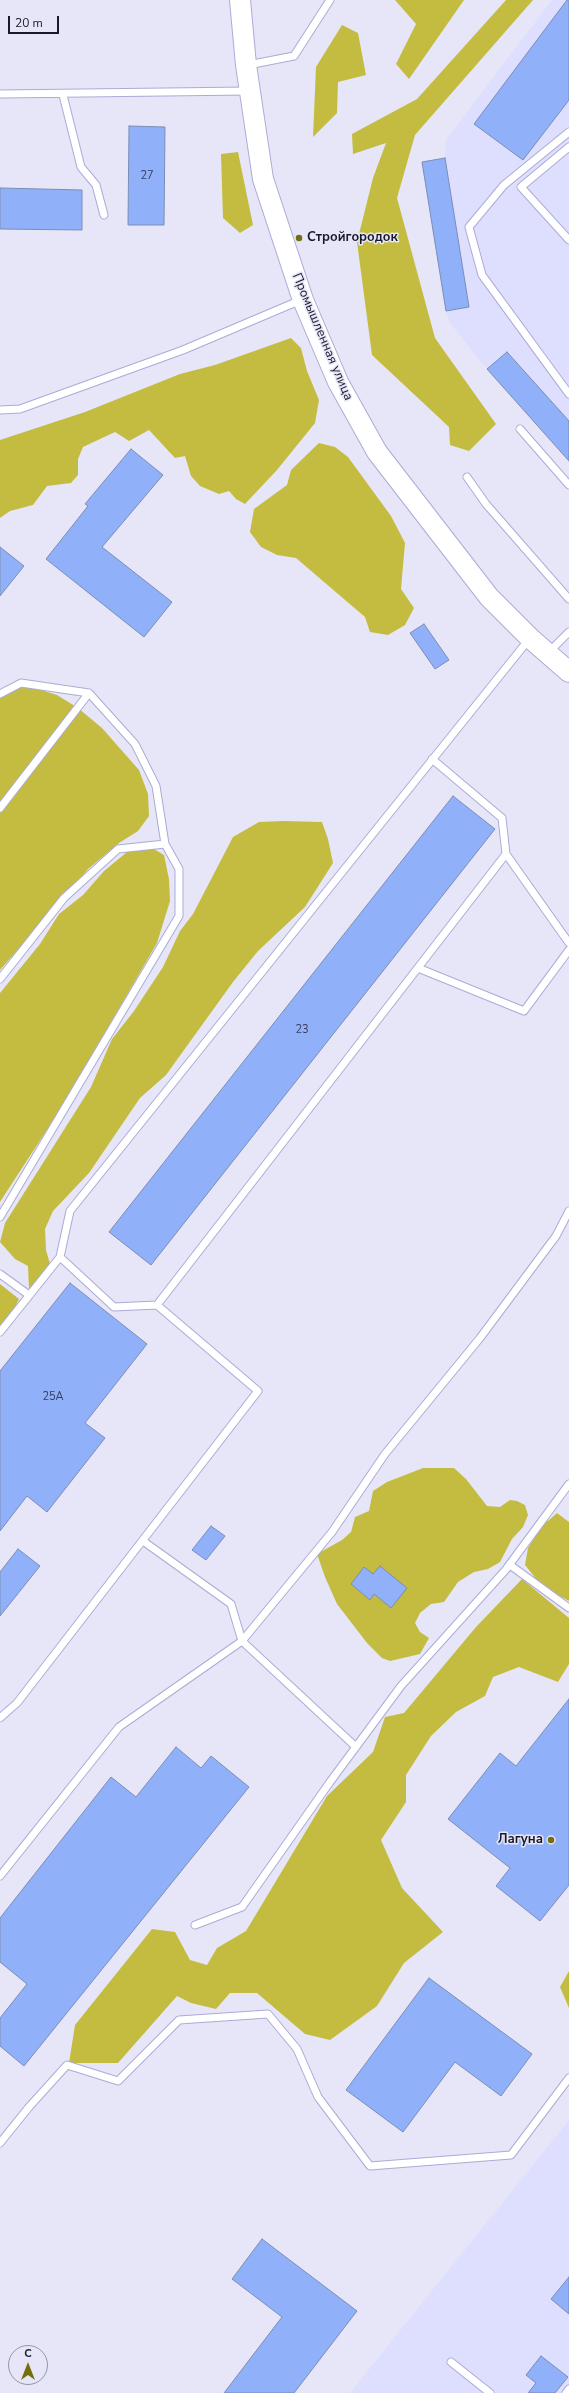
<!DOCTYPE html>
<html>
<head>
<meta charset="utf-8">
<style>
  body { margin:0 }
  #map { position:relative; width:569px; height:2393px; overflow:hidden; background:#e6e6f8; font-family:"Nunito Sans",sans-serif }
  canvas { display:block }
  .north { position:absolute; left:8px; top:2345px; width:40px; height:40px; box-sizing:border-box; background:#e6e6f8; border:1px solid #9494a5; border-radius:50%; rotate:0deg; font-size:11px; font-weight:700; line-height:16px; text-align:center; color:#191828 }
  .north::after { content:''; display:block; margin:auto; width:14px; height:18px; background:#746e0d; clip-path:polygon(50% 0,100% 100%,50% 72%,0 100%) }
  .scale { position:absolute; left:8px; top:16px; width:51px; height:18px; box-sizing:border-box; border:2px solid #191828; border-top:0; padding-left:5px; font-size:12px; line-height:14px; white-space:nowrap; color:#191828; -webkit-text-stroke:3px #e6e6f8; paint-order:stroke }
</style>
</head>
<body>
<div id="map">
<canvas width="569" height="2393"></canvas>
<div class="north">С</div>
<div class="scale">20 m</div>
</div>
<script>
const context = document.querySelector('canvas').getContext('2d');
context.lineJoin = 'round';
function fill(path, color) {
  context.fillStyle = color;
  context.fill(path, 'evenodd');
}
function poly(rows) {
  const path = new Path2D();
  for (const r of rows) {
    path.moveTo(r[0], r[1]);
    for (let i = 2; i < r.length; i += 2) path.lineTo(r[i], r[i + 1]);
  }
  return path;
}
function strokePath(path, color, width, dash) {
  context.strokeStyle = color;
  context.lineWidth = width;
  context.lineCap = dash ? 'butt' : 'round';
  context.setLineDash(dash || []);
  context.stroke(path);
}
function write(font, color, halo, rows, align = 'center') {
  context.font = font + ' "Nunito Sans",sans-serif';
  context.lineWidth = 3;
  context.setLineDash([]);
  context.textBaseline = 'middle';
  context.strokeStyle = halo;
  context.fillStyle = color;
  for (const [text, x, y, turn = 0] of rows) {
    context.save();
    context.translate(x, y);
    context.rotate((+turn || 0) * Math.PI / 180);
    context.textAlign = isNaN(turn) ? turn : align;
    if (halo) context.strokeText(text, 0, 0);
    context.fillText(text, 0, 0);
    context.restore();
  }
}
fill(poly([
  [552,0,569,0,569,461,487,369,450,323,446,311,422,162,445,158,446,140],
  [569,2120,569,2393,350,2393]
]), '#dedefe');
fill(poly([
  [395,0,464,0,409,79,396,64,416,24],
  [506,0,533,0,415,135,397,198,435,338,496,424,469,451,450,445,449,427,372,355,357,242,373,178,386,143,353,154,352,134,417,99],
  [342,25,358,33,366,75,338,82,337,113,313,137,316,67],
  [238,152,253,225,240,233,223,218,221,154],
  [291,338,301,348,307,371,319,400,315,423,277,470,245,504,236,499,229,491,219,494,200,486,191,476,185,456,175,458,149,430,129,441,115,432,83,447,78,459,78,475,71,483,47,486,33,505,10,511,0,518,0,440,85,412,180,374,215,365],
  [319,443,335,447,348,457,391,516,405,543,401,589,414,608,405,625,388,635,370,632,365,617,296,558,277,555,261,547,250,532,254,509,287,485,291,470],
  [17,687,38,689,57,695,78,708,102,728,139,770,148,794,149,816,138,831,119,843,88,869,0,970,0,691],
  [283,821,322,822,328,839,333,863,305,907,258,951,233,982,166,1075,140,1098,89,1173,53,1211,45,1229,46,1250,50,1264,29,1289,28,1266,15,1259,0,1242,5,1223,91,1087,112,1039,134,1011,163,967,180,931,193,914,233,837,259,822],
  [147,845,164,855,169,879,170,901,157,943,63,1105,0,1202,0,993,40,944,59,914,83,895,104,871,127,852],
  [0,1284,19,1299,11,1315,0,1330],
  [423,1468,454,1468,466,1479,487,1506,500,1507,510,1500,517,1501,525,1505,528,1515,523,1527,512,1539,500,1562,488,1569,474,1572,458,1582,444,1602,431,1604,420,1613,415,1623,420,1632,429,1638,420,1654,390,1661,382,1658,367,1643,337,1604,325,1577,317,1554,342,1540,351,1532,355,1517,369,1511,373,1491,387,1482],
  [557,1513,569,1522,569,1601,554,1593,537,1580,525,1565,528,1548,535,1537,533,1526,537,1520,548,1521],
  [522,1579,569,1618,569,1664,558,1682,519,1667,493,1677,485,1696,456,1712,431,1736,406,1775,406,1802,381,1840,402,1888,443,1932,404,1963,377,2006,330,2040,305,2034,257,1993,230,1993,216,2009,191,2003,177,1996,118,2063,69,2063,75,2025,152,1929,175,1932,190,1960,207,1965,217,1948,246,1931,327,1796,373,1752,385,1717,404,1713,476,1627],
  [569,1971,569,2008,560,1987]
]), '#c4bc41');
const building = poly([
  [567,0,569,0,569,100,523,160,474,124,567,0],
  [129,126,165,127,164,225,128,225,129,126],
  [445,158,469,307,446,311,422,162,445,158],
  [0,188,82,190,82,230,0,229,0,188],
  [507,352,569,421,569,461,487,369,507,352],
  [131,449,163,475,102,547,172,602,144,637,46,559,88,506,85,504,131,449],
  [0,547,24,566,0,596,0,547],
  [424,624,449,660,435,669,410,633,424,624],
  [453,796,495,829,151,1265,109,1232,453,796],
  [70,1283,147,1344,85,1423,105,1438,47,1512,27,1496,0,1531,0,1371,70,1283],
  [211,1526,225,1536,206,1560,192,1550,211,1526],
  [18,1549,40,1566,0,1616,0,1572,18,1549],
  [380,1566,407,1588,391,1608,374,1594,370,1600,351,1584,364,1567,373,1574,380,1566],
  [569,1699,569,1885,540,1921,496,1886,510,1868,448,1819,500,1753,516,1766,569,1699],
  [176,1747,201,1768,211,1756,249,1787,24,2066,0,2046,0,2018,27,1984,0,1962,0,1918,111,1777,136,1797,176,1747],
  [429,1978,532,2054,501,2096,455,2062,403,2132,346,2090,429,1978],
  [262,2239,357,2311,294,2393,224,2393,282,2317,232,2279,262,2239],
  [569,2277,569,2314,551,2299,569,2277],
  [541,2356,568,2377,555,2393,528,2393,536,2383,526,2375,541,2356]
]);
fill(building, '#90b0fa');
strokePath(building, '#7c8db4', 1);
const lane = poly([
  [248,65,294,56,330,0],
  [0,94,248,91],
  [63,95,81,167,96,185,104,215],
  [569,132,504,185,469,227,482,275,569,394],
  [569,147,521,187,569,240],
  [0,410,20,409,183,350,301,300],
  [520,429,569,485],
  [467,477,486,504,569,599],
  [549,652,569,632],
  [0,694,21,683,89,693,135,744,156,786,165,844],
  [432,759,502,818,506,854,569,943],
  [0,808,89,693],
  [418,968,524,1011,569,950],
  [0,979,64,898,118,849,165,844,179,869,179,916,0,1217],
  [0,1274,29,1295],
  [157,1305,506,854],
  [0,1332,60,1257],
  [507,1568,569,1484],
  [0,1718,17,1703,258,1391,157,1305,114,1307,60,1257,70,1211,530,638],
  [356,1747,242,1641,332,1532,385,1454,480,1338,556,1236,569,1211],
  [0,1876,119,1727,242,1641,231,1604,143,1541],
  [195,1925,242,1907,330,1782,401,1686,510,1565,569,1608],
  [0,2143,29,2107,67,2065,118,2081,179,2020,268,2014,297,2049,318,2097,370,2166,511,2155,569,2078],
  [451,2362,490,2393],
  [566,2393,569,2389]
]);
const secondary = poly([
  [240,0,246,65,263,179,303,300,338,382,377,452,489,597,530,638,569,672]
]);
strokePath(lane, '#ababd6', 9);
strokePath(secondary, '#ababd6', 22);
strokePath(lane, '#fff', 7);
strokePath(secondary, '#fff', 20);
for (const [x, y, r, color] of [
  [299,238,4,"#746e0d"],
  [551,1840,4,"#746e0d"]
]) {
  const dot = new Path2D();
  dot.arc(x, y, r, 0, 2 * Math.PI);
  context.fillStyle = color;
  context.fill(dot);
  strokePath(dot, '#e6e6f8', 1.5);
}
write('11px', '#373e5c', null, [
  ["27",147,176],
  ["23",302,1030],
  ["25А",53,1397]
]);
write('bold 13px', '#191828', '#e6e6f8', [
  ["Стройгородок",307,238],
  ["Лагуна",543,1840,"right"]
], 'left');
write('13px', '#191828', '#e6e6f8', [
  ["Промышленная улица",322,337,67]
]);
</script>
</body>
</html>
